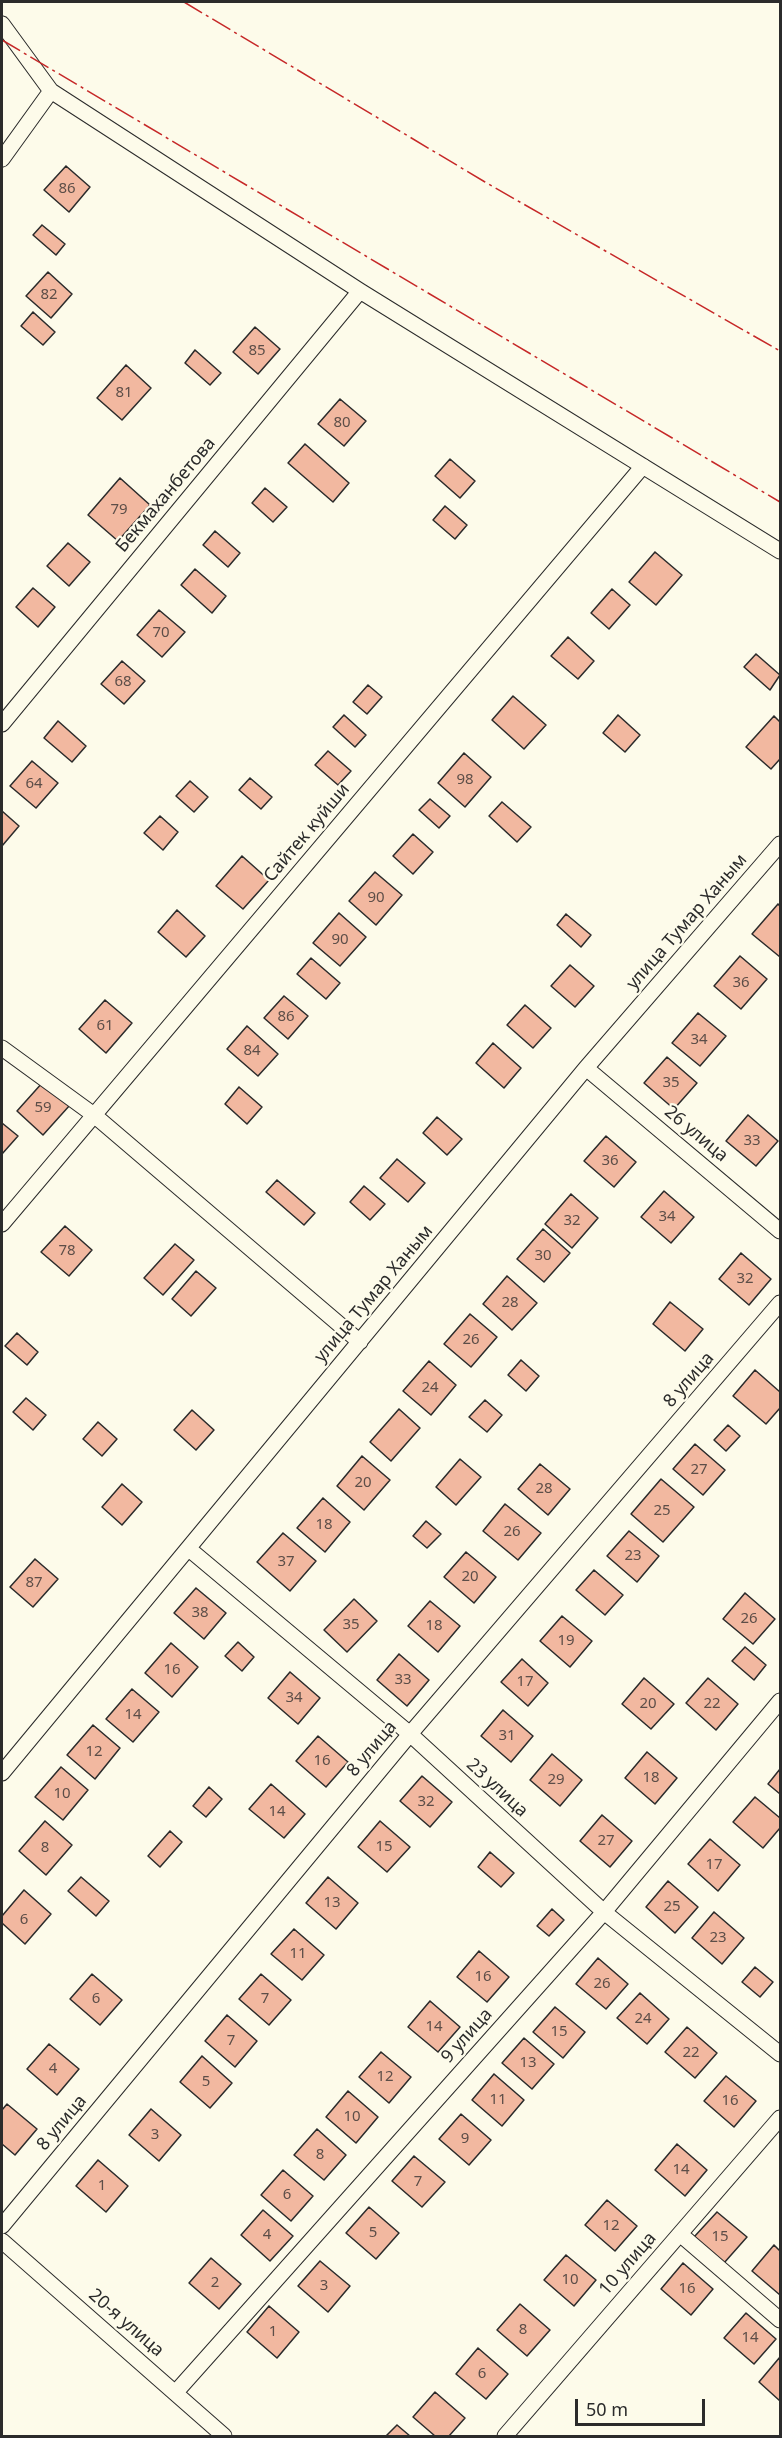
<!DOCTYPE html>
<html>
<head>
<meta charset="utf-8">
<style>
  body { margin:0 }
  #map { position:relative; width:782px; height:2438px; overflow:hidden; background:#fdfbea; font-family:"Noto Sans",sans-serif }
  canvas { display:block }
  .frame { position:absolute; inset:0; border:3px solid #2b2b2b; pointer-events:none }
  .scale { position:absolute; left:575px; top:2399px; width:130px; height:27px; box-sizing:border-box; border:3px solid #2b2b2b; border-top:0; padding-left:8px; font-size:18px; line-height:21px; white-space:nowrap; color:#2b2b2b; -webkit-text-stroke:4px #fdfbea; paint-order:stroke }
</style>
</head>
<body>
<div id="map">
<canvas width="782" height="2438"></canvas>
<div class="frame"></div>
<div class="scale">50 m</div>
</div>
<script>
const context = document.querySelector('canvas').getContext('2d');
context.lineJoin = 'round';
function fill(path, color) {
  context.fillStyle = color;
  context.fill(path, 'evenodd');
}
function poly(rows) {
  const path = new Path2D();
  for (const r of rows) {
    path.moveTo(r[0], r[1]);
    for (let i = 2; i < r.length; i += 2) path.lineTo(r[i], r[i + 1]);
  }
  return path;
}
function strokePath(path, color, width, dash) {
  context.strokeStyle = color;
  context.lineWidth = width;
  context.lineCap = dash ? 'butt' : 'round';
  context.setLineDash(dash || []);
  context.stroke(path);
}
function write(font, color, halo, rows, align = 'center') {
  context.font = font + ' "Noto Sans",sans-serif';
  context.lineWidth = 4.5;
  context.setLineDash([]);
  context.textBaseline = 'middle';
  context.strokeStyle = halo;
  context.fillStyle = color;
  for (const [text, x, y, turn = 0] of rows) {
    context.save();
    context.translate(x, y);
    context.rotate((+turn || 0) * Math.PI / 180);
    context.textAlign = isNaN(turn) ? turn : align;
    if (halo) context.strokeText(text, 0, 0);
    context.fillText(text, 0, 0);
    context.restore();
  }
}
const building = poly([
  [66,166,90,187,69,212,44,190,66,166],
  [42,225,65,244,56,255,33,235,42,225],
  [48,272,72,294,51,318,26,296,48,272],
  [33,312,55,332,43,345,21,326,33,312],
  [255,327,280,349,258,374,233,352,255,327],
  [195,350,221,373,210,385,185,363,195,350],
  [126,365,151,388,122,420,97,398,126,365],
  [340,399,366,421,344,446,318,424,340,399],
  [305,444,349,483,333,502,288,463,305,444],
  [450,459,475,481,460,498,435,476,450,459],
  [120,478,150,505,118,541,88,515,120,478],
  [265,488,287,507,273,522,252,503,265,488],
  [445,506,467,525,455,539,433,520,445,506],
  [215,531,240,553,228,567,203,545,215,531],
  [68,543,90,562,69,586,47,566,68,543],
  [655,552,682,575,656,605,629,582,655,552],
  [195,569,226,596,212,613,181,585,195,569],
  [33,588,55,607,38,627,16,607,33,588],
  [612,589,630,605,609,629,591,613,612,589],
  [159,610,185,632,162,657,137,635,159,610],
  [568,637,594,661,578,679,551,656,568,637],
  [756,654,780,675,770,690,744,667,756,654],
  [122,661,145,681,124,704,101,684,122,661],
  [368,685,382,697,367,714,353,702,368,685],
  [513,696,546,725,524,749,492,720,513,696],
  [344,715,366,735,355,747,333,727,344,715],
  [618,715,640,735,625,752,603,733,618,715],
  [774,716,780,722,780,759,771,769,746,747,774,716],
  [58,721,86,746,72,762,44,738,58,721],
  [328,751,351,771,338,785,315,765,328,751],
  [464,753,491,777,465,807,438,783,464,753],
  [32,761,58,783,36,808,10,786,32,761],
  [250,778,272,797,261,809,239,790,250,778],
  [190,781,208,797,194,812,176,796,190,781],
  [430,799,450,816,439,828,419,810,430,799],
  [502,802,531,827,517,842,489,816,502,802],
  [2,811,19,826,2,846,2,811],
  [160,816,178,832,163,850,144,833,160,816],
  [413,834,433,852,413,874,393,856,413,834],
  [242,856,269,880,243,909,216,886,242,856],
  [375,872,402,895,376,925,349,901,375,872],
  [778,904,780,906,780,957,752,934,778,904],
  [177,910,205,936,186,957,158,932,177,910],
  [339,913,366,937,340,966,313,943,339,913],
  [566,914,591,935,581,947,557,925,566,914],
  [740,956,767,979,741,1009,714,986,740,956],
  [311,958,340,983,326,999,297,974,311,958],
  [570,965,594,986,575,1007,551,986,570,965],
  [284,996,308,1016,288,1039,264,1018,284,996],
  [105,1000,132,1023,106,1053,79,1029,105,1000],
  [525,1005,551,1028,533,1048,507,1025,525,1005],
  [698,1013,726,1036,700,1066,672,1043,698,1013],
  [247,1026,278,1054,258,1076,227,1049,247,1026],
  [493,1043,521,1068,504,1088,476,1063,493,1043],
  [667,1057,697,1083,674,1109,644,1083,667,1057],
  [43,1082,70,1105,43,1135,17,1111,43,1082],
  [239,1087,262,1107,247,1124,225,1104,239,1087],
  [748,1115,778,1141,756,1166,726,1141,748,1115],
  [437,1117,462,1139,447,1155,423,1133,437,1117],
  [2,1123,18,1136,2,1154,2,1123],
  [606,1136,636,1162,614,1187,584,1161,606,1136],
  [397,1159,425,1183,408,1202,380,1178,397,1159],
  [277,1180,315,1213,304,1225,266,1192,277,1180],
  [364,1186,385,1204,370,1220,350,1202,364,1186],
  [664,1191,694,1217,671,1243,641,1217,664,1191],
  [571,1194,598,1218,572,1248,545,1224,571,1194],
  [65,1226,92,1250,69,1276,41,1252,65,1226],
  [543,1229,570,1253,544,1282,517,1259,543,1229],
  [175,1244,194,1260,163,1295,144,1278,175,1244],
  [741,1253,771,1279,749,1305,719,1279,741,1253],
  [196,1271,216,1288,191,1316,172,1299,196,1271],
  [507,1276,537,1303,512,1330,483,1304,507,1276],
  [670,1302,703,1329,685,1351,653,1324,670,1302],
  [470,1314,497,1337,471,1367,444,1344,470,1314],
  [17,1333,38,1352,27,1365,5,1346,17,1333],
  [521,1360,539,1376,526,1391,508,1375,521,1360],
  [429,1361,456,1385,431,1415,403,1391,429,1361],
  [755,1370,780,1392,780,1408,766,1424,733,1396,755,1370],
  [26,1398,46,1415,33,1430,13,1412,26,1398],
  [485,1400,502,1415,487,1432,469,1417,485,1400],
  [399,1409,420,1428,391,1461,370,1442,399,1409],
  [192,1410,214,1430,196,1450,174,1430,192,1410],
  [98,1422,117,1439,102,1456,83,1439,98,1422],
  [728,1425,740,1436,726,1451,714,1440,728,1425],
  [695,1444,725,1470,703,1495,673,1469,695,1444],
  [362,1456,390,1480,364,1510,337,1486,362,1456],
  [460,1459,481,1477,456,1505,436,1487,460,1459],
  [540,1464,570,1489,548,1515,518,1489,540,1464],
  [661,1479,694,1507,663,1542,631,1514,661,1479],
  [122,1484,142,1502,122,1525,102,1507,122,1484],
  [323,1498,350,1522,325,1552,297,1528,323,1498],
  [505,1504,541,1533,518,1560,483,1531,505,1504],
  [426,1521,441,1534,427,1548,413,1536,426,1521],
  [629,1531,659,1556,637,1582,607,1556,629,1531],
  [283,1533,316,1561,290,1591,257,1562,283,1533],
  [466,1552,496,1577,474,1603,444,1577,466,1552],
  [35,1559,58,1579,33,1607,10,1587,35,1559],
  [594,1570,623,1595,605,1615,576,1590,594,1570],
  [196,1588,226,1613,204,1639,174,1613,196,1588],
  [745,1593,775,1619,753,1644,723,1619,745,1593],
  [354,1599,377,1621,347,1652,324,1630,354,1599],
  [430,1601,460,1626,438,1652,408,1626,430,1601],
  [562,1616,592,1641,570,1667,540,1641,562,1616],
  [238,1642,254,1657,242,1671,225,1656,238,1642],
  [171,1643,198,1667,172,1697,145,1673,171,1643],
  [745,1647,766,1665,754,1680,732,1661,745,1647],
  [399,1654,429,1680,407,1706,377,1680,399,1654],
  [522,1659,548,1683,528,1706,501,1682,522,1659],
  [290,1672,320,1698,298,1724,268,1698,290,1672],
  [644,1678,674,1704,651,1729,622,1704,644,1678],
  [708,1678,738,1704,716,1730,686,1703,708,1678],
  [132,1689,159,1712,133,1742,106,1719,132,1689],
  [503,1710,533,1736,511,1762,481,1736,503,1710],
  [93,1725,120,1748,95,1779,67,1755,93,1725],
  [318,1736,348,1762,326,1787,296,1761,318,1736],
  [647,1752,677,1778,655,1804,625,1778,647,1752],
  [552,1754,582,1780,560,1806,530,1780,552,1754],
  [61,1767,88,1790,63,1820,35,1797,61,1767],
  [780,1769,780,1794,768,1784,780,1769],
  [422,1776,452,1802,430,1827,400,1801,422,1776],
  [271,1784,305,1814,284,1838,249,1809,271,1784],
  [209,1787,222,1799,206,1817,193,1806,209,1787],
  [755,1797,780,1818,780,1828,763,1848,733,1822,755,1797],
  [602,1815,632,1841,610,1867,580,1841,602,1815],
  [45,1821,72,1845,46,1875,19,1851,45,1821],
  [380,1821,410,1847,387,1872,358,1847,380,1821],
  [170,1831,182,1842,160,1867,148,1856,170,1831],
  [710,1839,740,1865,718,1891,688,1864,710,1839],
  [490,1852,514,1873,501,1887,478,1867,490,1852],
  [81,1877,109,1901,96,1916,68,1891,81,1877],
  [328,1877,358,1903,336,1929,306,1903,328,1877],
  [668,1881,698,1907,675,1933,646,1907,668,1881],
  [24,1890,51,1914,25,1944,2,1923,2,1916,24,1890],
  [552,1909,564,1920,549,1936,537,1926,552,1909],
  [714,1912,744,1938,722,1964,692,1938,714,1912],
  [294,1929,324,1955,302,1980,271,1954,294,1929],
  [479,1951,509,1977,487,2002,457,1977,479,1951],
  [598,1958,628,1984,606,2009,576,1984,598,1958],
  [755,1967,773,1982,760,1997,742,1982,755,1967],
  [92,1974,122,2000,100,2025,70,1999,92,1974],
  [261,1974,291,2000,269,2025,239,1999,261,1974],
  [640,1993,669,2019,647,2044,617,2018,640,1993],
  [430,2001,460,2027,438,2052,408,2027,430,2001],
  [555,2007,585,2032,563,2058,533,2032,555,2007],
  [227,2015,257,2041,235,2067,205,2041,227,2015],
  [687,2027,717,2053,695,2078,665,2052,687,2027],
  [524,2038,554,2064,532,2089,502,2063,524,2038],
  [49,2044,79,2069,57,2095,27,2069,49,2044],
  [381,2052,411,2077,389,2103,359,2077,381,2052],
  [202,2056,232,2083,210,2108,180,2082,202,2056],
  [494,2074,524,2100,502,2126,472,2100,494,2074],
  [726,2076,756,2101,734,2127,704,2101,726,2076],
  [348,2091,378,2117,356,2143,326,2117,348,2091],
  [7,2104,37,2129,15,2155,2,2144,2,2110,7,2104],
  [151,2109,181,2135,159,2161,129,2135,151,2109],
  [461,2114,491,2140,469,2165,439,2139,461,2114],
  [317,2129,346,2155,324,2180,294,2155,317,2129],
  [677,2144,707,2170,685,2196,655,2170,677,2144],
  [414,2156,445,2182,422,2207,392,2181,414,2156],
  [98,2160,128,2186,106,2212,76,2186,98,2160],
  [283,2170,313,2196,291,2221,261,2195,283,2170],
  [607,2200,637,2226,615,2251,585,2225,607,2200],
  [369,2207,399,2233,376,2259,346,2233,369,2207],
  [263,2210,293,2236,270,2261,241,2235,263,2210],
  [717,2212,747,2237,724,2263,694,2237,717,2212],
  [774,2245,780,2251,780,2295,752,2271,774,2245],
  [566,2255,596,2280,574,2306,544,2280,566,2255],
  [211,2258,241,2284,219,2309,189,2283,211,2258],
  [320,2261,350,2286,328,2312,298,2286,320,2261],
  [683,2263,713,2289,691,2315,661,2289,683,2263],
  [520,2304,550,2330,527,2356,497,2330,520,2304],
  [269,2306,299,2332,277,2358,247,2332,269,2306],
  [746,2313,776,2339,754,2364,724,2338,746,2313],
  [478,2348,508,2374,486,2399,456,2374,478,2348],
  [780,2357,780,2401,759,2382,780,2357],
  [435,2392,465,2418,449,2436,435,2436,413,2417,435,2392],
  [397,2425,410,2436,386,2436,397,2425]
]);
fill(building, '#f2b8a0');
strokePath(building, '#2b2b2b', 1.5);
const minor = poly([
  [2,24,51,91,360,291,780,551],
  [2,159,51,91],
  [2,724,360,291],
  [2,1048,94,1115,360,1342],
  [586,1068,780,1231],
  [2,1224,643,466],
  [189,1549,410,1734,604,1912,780,2054],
  [2,1773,586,1068,780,844],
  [2,2226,410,1734,780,1303],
  [680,2234,780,2320],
  [2,2241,224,2436],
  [176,2392,604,1912,780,1701],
  [505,2436,780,2118]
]);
strokePath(minor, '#2b2b2b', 17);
strokePath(minor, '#fdfbea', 15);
strokePath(poly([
  [184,2,485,182,780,351],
  [2,40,780,502]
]), '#c62828', 1.5, [21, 4.5, 3, 4.5]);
write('15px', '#5d4e48', null, [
  ["86",67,189],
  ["82",49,295],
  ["85",257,351],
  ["81",124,393],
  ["80",342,423],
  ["79",119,510],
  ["70",161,633],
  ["68",123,682],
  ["98",465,780],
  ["64",34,784],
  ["90",376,898],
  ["90",340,940],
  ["36",741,983],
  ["86",286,1017],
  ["61",105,1026],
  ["34",699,1040],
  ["84",252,1051],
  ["35",671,1083],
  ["59",43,1108],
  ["33",752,1141],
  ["36",610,1161],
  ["34",667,1217],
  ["32",572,1221],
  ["78",67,1251],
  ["30",543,1256],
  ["32",745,1279],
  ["28",510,1303],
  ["26",471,1340],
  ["24",430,1388],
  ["27",699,1470],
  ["20",363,1483],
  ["28",544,1489],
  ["25",662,1511],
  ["18",324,1525],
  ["26",512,1532],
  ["23",633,1556],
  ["37",286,1562],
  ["20",470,1577],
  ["87",34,1583],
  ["38",200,1613],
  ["26",749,1619],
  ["35",351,1625],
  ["18",434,1626],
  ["19",566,1641],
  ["16",172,1670],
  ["33",403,1680],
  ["17",525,1682],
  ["34",294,1698],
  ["20",648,1704],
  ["22",712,1704],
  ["14",133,1715],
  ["31",507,1736],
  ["12",94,1752],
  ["16",322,1761],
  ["18",651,1778],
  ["29",556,1780],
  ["10",62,1794],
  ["32",426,1802],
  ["14",277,1812],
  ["27",606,1841],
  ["15",384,1847],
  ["8",45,1848],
  ["17",714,1865],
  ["13",332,1903],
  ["25",672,1907],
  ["6",24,1920],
  ["23",718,1938],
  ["11",298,1954],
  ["16",483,1977],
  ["26",602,1984],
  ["6",96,1999],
  ["7",265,1999],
  ["24",643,2019],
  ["14",434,2027],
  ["15",559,2032],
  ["7",231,2041],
  ["22",691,2053],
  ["13",528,2063],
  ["4",53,2069],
  ["12",385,2077],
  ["5",206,2082],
  ["11",498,2100],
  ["16",730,2101],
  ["10",352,2117],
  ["3",155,2135],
  ["9",465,2139],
  ["8",320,2155],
  ["14",681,2170],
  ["7",418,2182],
  ["1",102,2186],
  ["6",287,2195],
  ["12",611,2226],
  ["5",373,2233],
  ["4",267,2235],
  ["15",720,2237],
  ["10",570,2280],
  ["2",215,2283],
  ["3",324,2286],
  ["16",687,2289],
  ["8",523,2330],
  ["1",273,2332],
  ["14",750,2338],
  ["6",482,2374]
]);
write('18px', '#2b2b2b', '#fdfbea', [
  ["Бекмаханбетова",166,495,-50],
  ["Сайтек куйши",307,833,-50],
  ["улица Тумар Ханым",687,922,-49],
  ["26 улица",696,1134,40],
  ["улица Тумар Ханым",374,1294,-50],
  ["8 улица",689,1380,-49],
  ["8 улица",372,1749,-50],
  ["23 улица",497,1788,43],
  ["9 улица",467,2036,-48],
  ["8 улица",62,2123,-50],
  ["10 улица",628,2264,-49],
  ["20-я улица",126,2323,41]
]);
</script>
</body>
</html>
